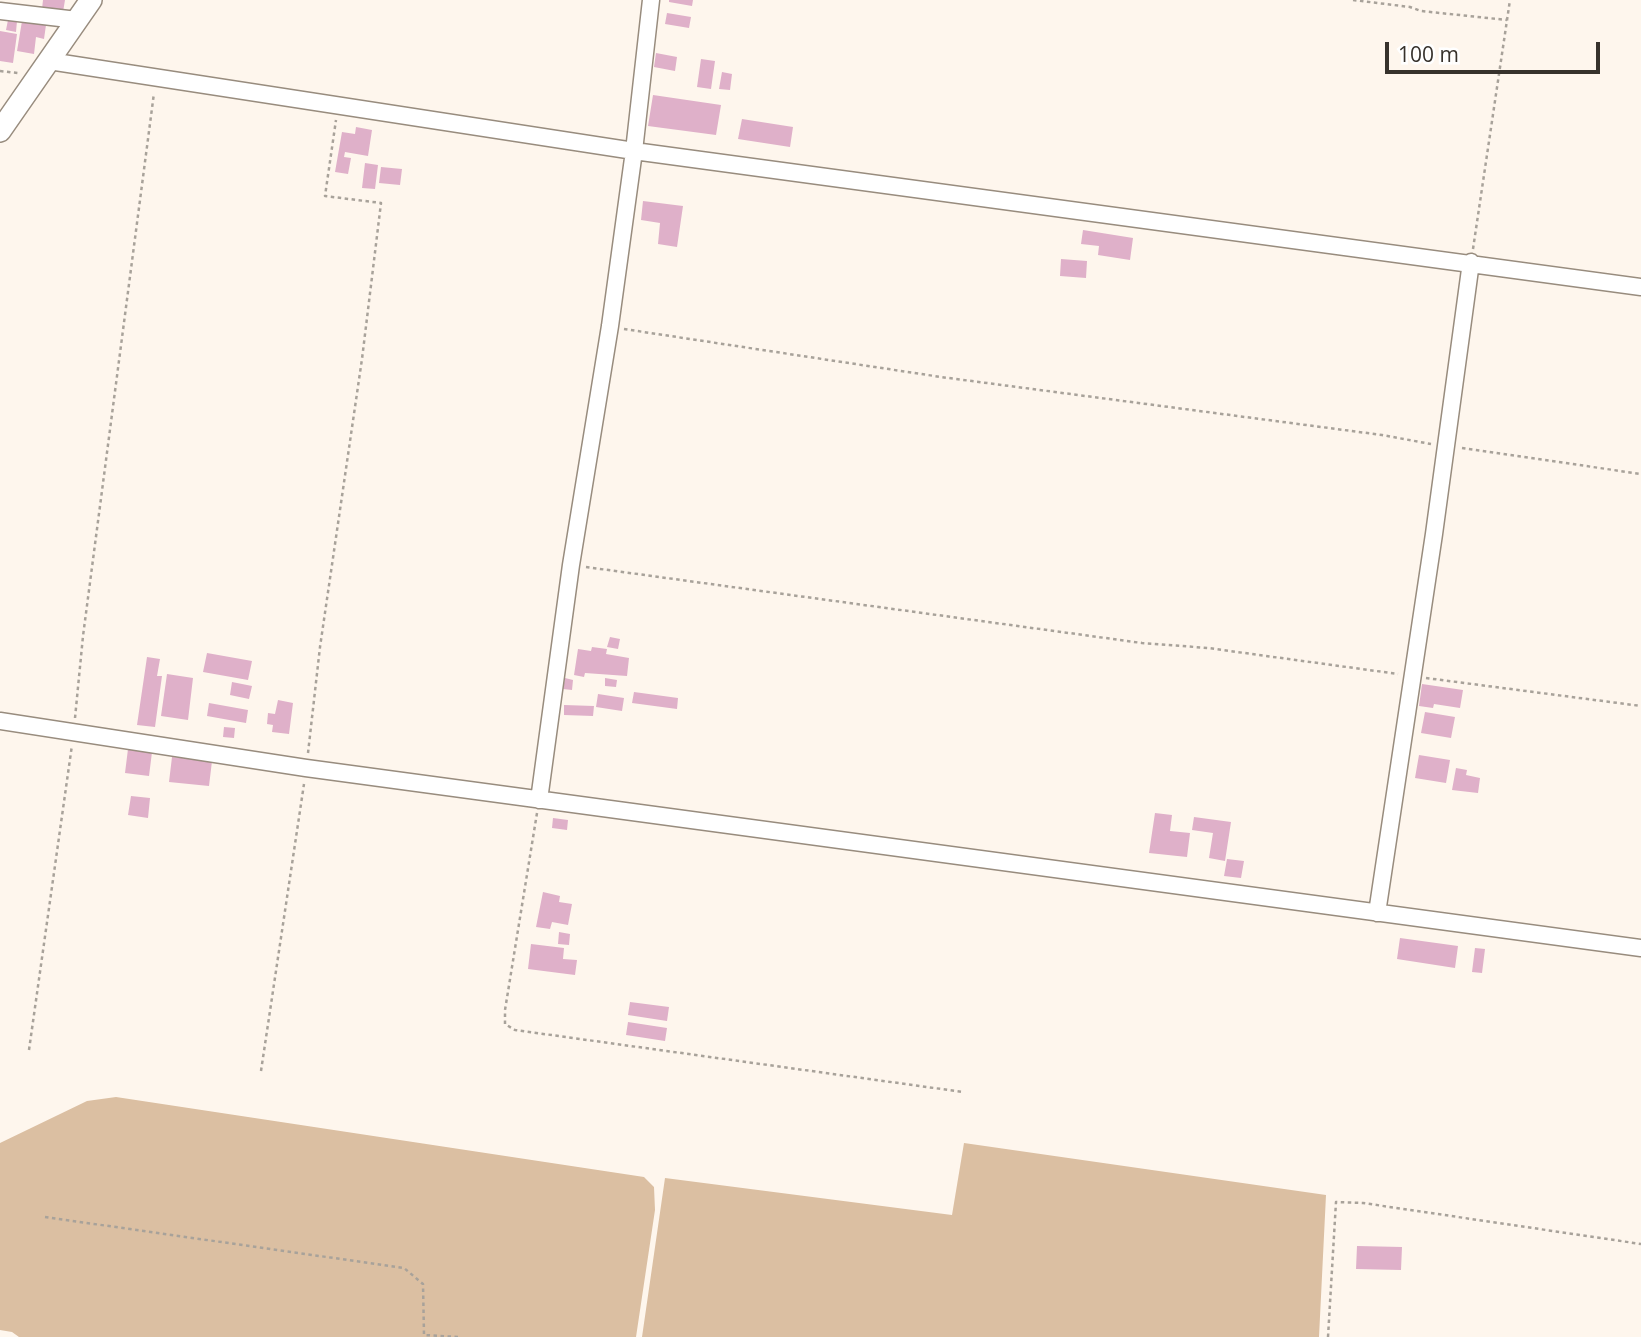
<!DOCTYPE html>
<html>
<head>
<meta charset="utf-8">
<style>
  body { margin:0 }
  #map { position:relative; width:1641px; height:1337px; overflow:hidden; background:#fef6ed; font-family:"Open Sans",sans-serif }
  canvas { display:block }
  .scale { position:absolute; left:1385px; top:42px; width:215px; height:32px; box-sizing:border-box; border:4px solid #37322c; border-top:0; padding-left:9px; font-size:21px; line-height:24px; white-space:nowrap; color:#37322c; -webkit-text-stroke:5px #fff; paint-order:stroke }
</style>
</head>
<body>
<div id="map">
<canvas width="1641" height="1337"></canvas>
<div class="scale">100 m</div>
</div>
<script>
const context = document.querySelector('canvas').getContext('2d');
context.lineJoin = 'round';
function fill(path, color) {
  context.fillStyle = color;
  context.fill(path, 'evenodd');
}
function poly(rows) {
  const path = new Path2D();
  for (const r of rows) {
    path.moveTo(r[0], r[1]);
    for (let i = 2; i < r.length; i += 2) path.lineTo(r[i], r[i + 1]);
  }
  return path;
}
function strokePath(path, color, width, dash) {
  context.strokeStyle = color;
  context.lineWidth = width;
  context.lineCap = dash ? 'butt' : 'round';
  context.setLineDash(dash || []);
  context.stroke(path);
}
fill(poly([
  [116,1097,644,1177,654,1187,655,1210,636,1337,19,1337,12,1332,0,1330,0,1143,87,1101],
  [964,1143,1326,1195,1319,1337,642,1337,665,1178,952,1215]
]), '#dbbfa2');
fill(poly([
  [43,0,65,0,63,12,42,9],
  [669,0,693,0,692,6,669,2],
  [667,13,691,17,689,28,665,24],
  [8,20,17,21,16,32,6,30],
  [22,21,46,25,44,39,36,37,34,54,17,51],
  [0,31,17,34,13,63,0,61],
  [656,53,677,57,675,71,654,67],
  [701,59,715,61,711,89,697,87],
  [722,72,732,74,730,90,719,89],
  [653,95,721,105,716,135,648,126],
  [742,119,793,127,790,147,738,139],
  [356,127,372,130,368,156,345,152,344,157,351,158,348,174,335,172,342,132,355,134],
  [365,163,378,165,375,189,362,188],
  [381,167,402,169,400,185,379,183],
  [643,201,683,206,677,247,658,244,660,223,641,220],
  [1083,230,1133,238,1130,260,1098,255,1099,246,1081,244],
  [1061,259,1087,261,1086,278,1060,276],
  [610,637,620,639,618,649,607,647],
  [592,647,607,649,606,654,629,658,627,676,585,673,584,677,574,675,578,649,591,651],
  [207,653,252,661,248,680,203,672],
  [147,657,160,659,157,676,162,676,155,727,137,725],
  [167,674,193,678,188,720,161,716],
  [565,678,573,680,572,690,563,689],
  [605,678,617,680,616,687,605,686],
  [232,682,252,686,249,699,230,695],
  [1422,684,1463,690,1460,708,1434,704,1433,708,1419,706],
  [634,692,678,698,677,709,632,703],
  [598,694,624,698,622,711,596,707],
  [278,700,293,703,289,734,272,732,273,725,267,724,268,713,275,714],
  [209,703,248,710,246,723,207,716],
  [564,705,594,706,593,716,564,715],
  [1425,712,1455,717,1451,738,1421,733],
  [224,727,235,728,234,738,223,737],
  [128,749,152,752,149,776,125,773],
  [1419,755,1450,760,1446,783,1415,778],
  [172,757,212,761,209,786,169,782],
  [1456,768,1467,770,1466,775,1480,778,1478,793,1452,790],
  [131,796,150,798,148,818,128,815],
  [1155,813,1172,815,1170,831,1190,833,1187,857,1149,853],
  [1194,817,1231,822,1225,861,1209,858,1213,833,1192,830],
  [553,818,568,820,567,830,552,828],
  [1227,859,1244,861,1241,878,1224,876],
  [543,892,560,896,559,902,572,904,568,925,552,922,550,929,536,927],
  [559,932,570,934,569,945,558,944],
  [1400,938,1458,946,1455,968,1397,959],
  [531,944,564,948,563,959,577,960,575,975,528,969],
  [1475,948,1485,949,1482,973,1472,972],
  [630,1002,669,1007,667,1021,628,1015],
  [628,1022,667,1028,665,1041,626,1035],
  [1357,1246,1402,1247,1401,1270,1356,1269]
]), '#dfb0c9');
const street = poly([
  [0,11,77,20],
  [49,61,634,151,1641,287],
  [0,721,306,768,1641,948],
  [539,800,571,565,610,326,634,151,651,0],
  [1377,913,1434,534,1471,262]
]);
const secondary = poly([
  [0,131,91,0]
]);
strokePath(street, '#988c7e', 19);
strokePath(secondary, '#988c7e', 24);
strokePath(poly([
  [1353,0,1410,7,1421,11,1507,20],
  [0,71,18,73],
  [1473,249,1510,0],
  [624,329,941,377,1382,435,1431,444],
  [1462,448,1641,474],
  [586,567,1142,643,1208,648,1398,674],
  [1426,678,1641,706],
  [75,718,83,636,154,93],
  [308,753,320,647,362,359,381,203,325,196,336,120],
  [537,813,505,1010,505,1024,515,1030,963,1092],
  [29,1050,72,745],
  [261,1071,304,784],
  [45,1217,404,1268,423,1284,424,1335,458,1337],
  [1328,1337,1336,1202,1363,1203,1641,1244]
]), '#a8a29a', 2.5, [3.5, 3.5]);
strokePath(street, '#fff', 16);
strokePath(secondary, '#fff', 21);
</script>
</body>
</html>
